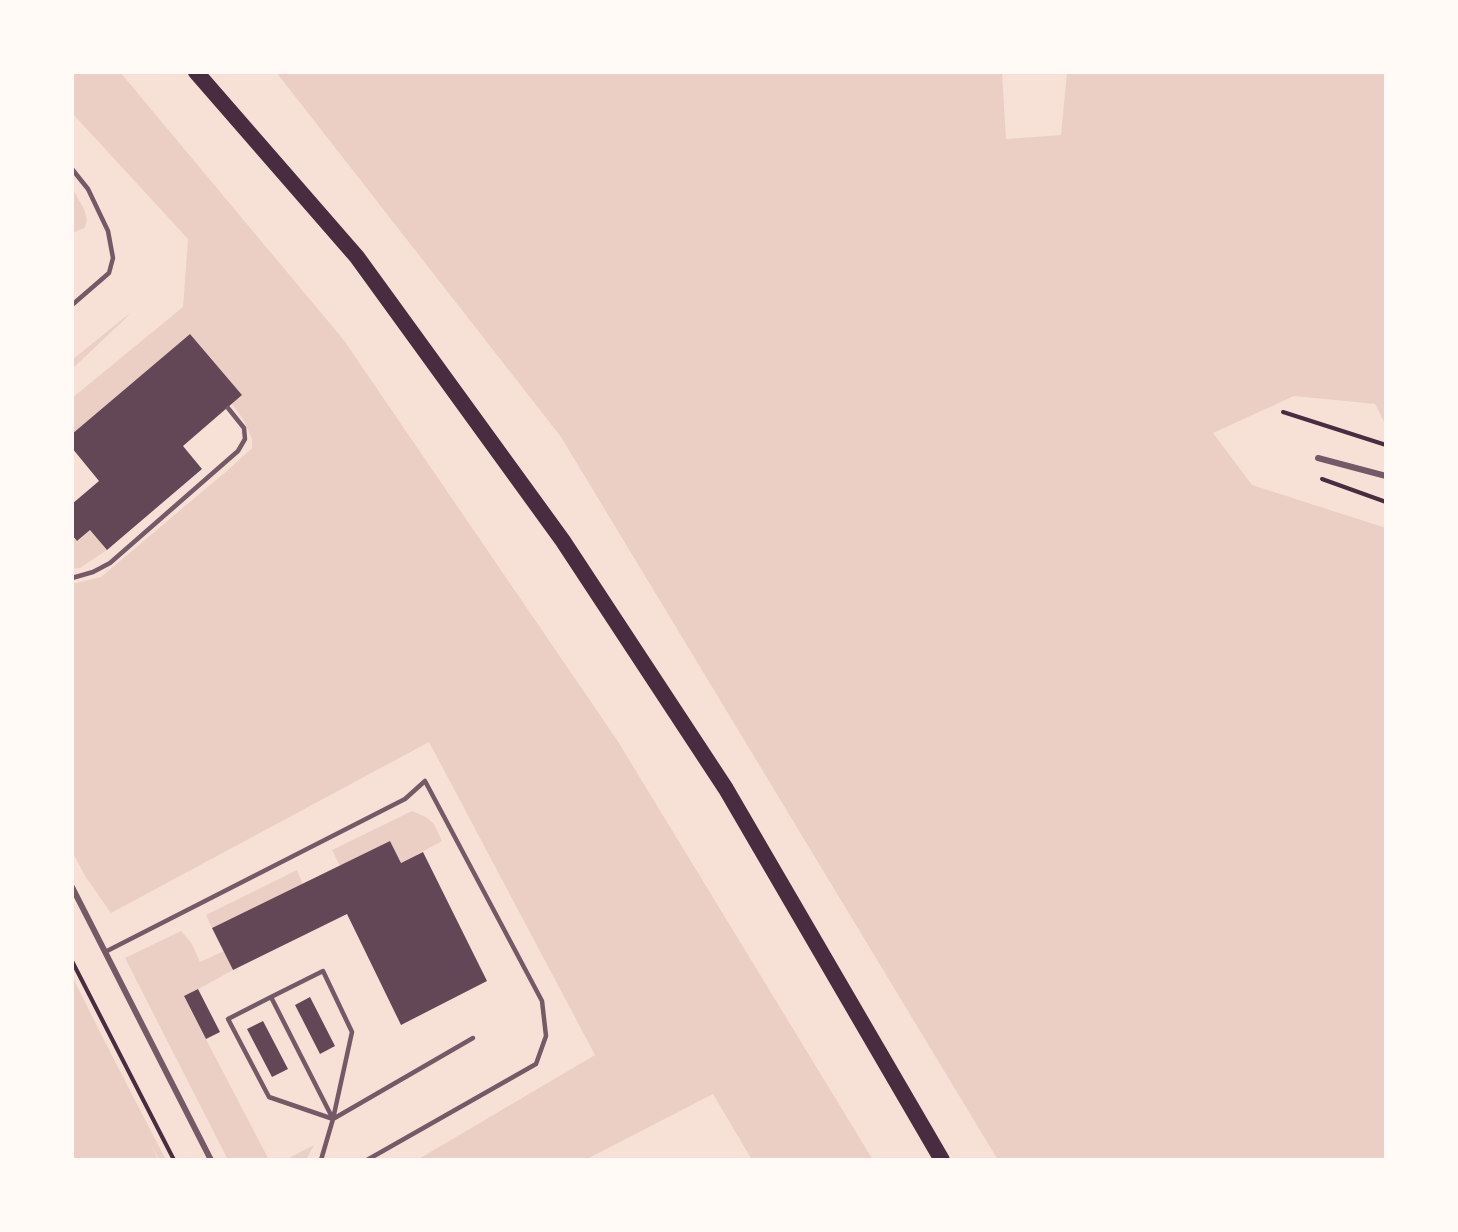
<!DOCTYPE html>
<html>
<head>
<meta charset="utf-8">
<style>
  body { margin:0 }
  #map { position:relative; width:1458px; height:1232px; overflow:hidden; background:#f7e1d7; font-family:Jost,sans-serif }
  canvas { display:block }
  .frame { position:absolute; inset:0; border:74px solid #fffaf5; pointer-events:none }
</style>
</head>
<body>
<div id="map">
<canvas width="1458" height="1232"></canvas>
<div class="frame"></div>
</div>
<script>
const context = document.querySelector('canvas').getContext('2d');
context.lineJoin = 'round';
function fill(path, color) {
  context.fillStyle = color;
  context.fill(path, 'evenodd');
}
function poly(rows) {
  const path = new Path2D();
  for (const r of rows) {
    path.moveTo(r[0], r[1]);
    for (let i = 2; i < r.length; i += 2) path.lineTo(r[i], r[i + 1]);
  }
  return path;
}
function strokePath(path, color, width, dash) {
  context.strokeStyle = color;
  context.lineWidth = width;
  context.lineCap = dash ? 'butt' : 'round';
  context.setLineDash(dash || []);
  context.stroke(path);
}
fill(poly([
  [72,72,120,72,343,339,617,740,873,1160,752,1160,713,1094,585,1160,417,1160,595,1055,429,742,111,913,85,876,72,851,72,584,101,577,229,469,252,448,252,439,243,419,232,404,242,395,190,334,72,434,72,398,183,307,188,239,72,113],
  [276,72,1002,72,1006,139,1061,135,1067,72,1386,72,1386,426,1375,404,1294,396,1213,433,1252,485,1386,528,1386,1160,998,1160,561,437],
  [72,188,84,209,87,220,85,228,72,233],
  [130,313,125,319,72,369,72,360],
  [90,530,107,550,80,568,72,569,72,538,78,541],
  [412,811,426,817,434,824,442,841,401,863,390,841,340,866,332,850],
  [297,870,303,884,212,928,206,915],
  [181,931,192,944,200,962,224,951,233,970,184,997,269,1160,228,1160,125,958],
  [72,976,105,1042,166,1160,159,1160,150,1142,158,1160,76,1160,72,1153],
  [314,1145,306,1160,285,1160]
]), '#ebcfc5');
fill(poly([
  [190,334,242,395,183,446,202,469,107,550,90,530,77,541,72,535,72,504,99,481,72,448,72,434],
  [390,841,401,863,423,852,487,981,401,1025,347,914,233,970,212,928],
  [198,989,220,1032,206,1039,184,996],
  [310,997,335,1046,320,1054,295,1005],
  [263,1021,288,1069,272,1077,247,1029]
]), '#644757');
strokePath(poly([
  [1283,412,1386,445],
  [1322,479,1386,502],
  [72,961,174,1160]
]), '#4a2c40', 4);
strokePath(poly([
  [72,169,88,189,108,231,113,258,109,273,72,305],
  [72,578,93,572,110,563,238,451,245,439,244,428,228,408],
  [105,952,405,799,425,781,542,1001,546,1036,536,1064,367,1160],
  [271,997,228,1019,269,1097,333,1119,473,1038],
  [321,1160,333,1119,352,1032,323,971,271,997,333,1119]
]), '#755966', 4.5);
strokePath(poly([
  [1318,458,1386,476],
  [72,887,211,1160]
]), '#755966', 6);
strokePath(poly([
  [196,72,357,257,563,541,726,789,942,1160]
]), '#4a2c40', 16);
</script>
</body>
</html>
